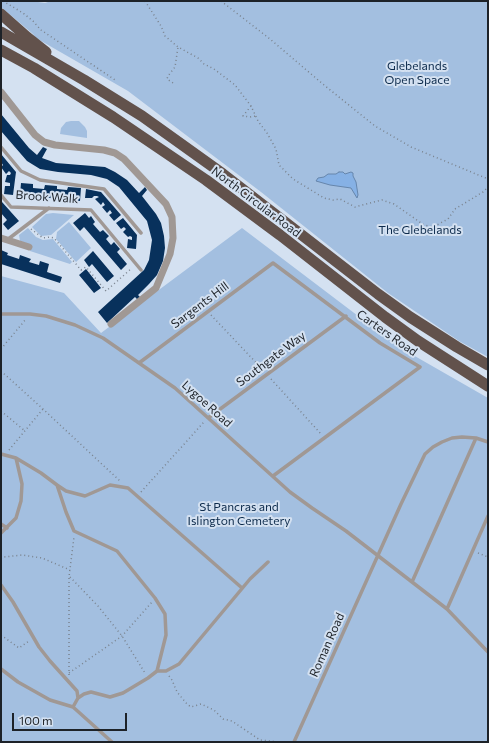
<!DOCTYPE html>
<html>
<head>
<meta charset="utf-8">
<style>
  body { margin:0 }
  #map { position:relative; width:489px; height:743px; overflow:hidden; background:#d4e1f1; font-family:Commissioner,sans-serif }
  canvas { display:block }
  .frame { position:absolute; inset:0; border:2px solid #1d2228; pointer-events:none }
  .scale { position:absolute; left:12px; top:713px; width:115px; height:18px; box-sizing:border-box; border:2px solid #1d2228; border-top:0; padding-left:5px; font-size:12px; line-height:14px; white-space:nowrap; color:#1d2228; -webkit-text-stroke:3px #d4e1f1; paint-order:stroke }
</style>
</head>
<body>
<div id="map">
<canvas width="489" height="743"></canvas>
<div class="frame"></div>
<div class="scale">100 m</div>
</div>
<script>
const context = document.querySelector('canvas').getContext('2d');
context.lineJoin = 'round';
function fill(path, color) {
  context.fillStyle = color;
  context.fill(path, 'evenodd');
}
function poly(rows) {
  const path = new Path2D();
  for (const r of rows) {
    path.moveTo(r[0], r[1]);
    for (let i = 2; i < r.length; i += 2) path.lineTo(r[i], r[i + 1]);
  }
  return path;
}
function strokePath(path, color, width, dash) {
  context.strokeStyle = color;
  context.lineWidth = width;
  context.lineCap = dash ? 'butt' : 'round';
  context.setLineDash(dash || []);
  context.stroke(path);
}
function write(font, color, halo, rows, align = 'center') {
  context.font = font + ' Commissioner,sans-serif';
  context.lineWidth = 4;
  context.setLineDash([]);
  context.textBaseline = 'middle';
  context.strokeStyle = halo;
  context.fillStyle = color;
  for (const [text, x, y, turn = 0] of rows) {
    context.save();
    context.translate(x, y);
    context.rotate((+turn || 0) * Math.PI / 180);
    context.textAlign = isNaN(turn) ? turn : align;
    if (halo) context.strokeText(text, 0, 0);
    context.fillText(text, 0, 0);
    context.restore();
  }
}
fill(poly([
  [1,1,31,1,45,3,51,1,488,1,488,357,459,341,388,293,261,192,128,91,36,38,33,34,1,7],
  [71,121,79,121,85,127,87,131,87,138,60,134,61,128,66,122],
  [53,213,74,215,51,235,41,236,32,227,46,214],
  [69,222,91,248,76,262,56,239,57,232],
  [28,228,36,237,43,240,53,239,72,262,70,264,30,251,31,245,20,241,19,235],
  [242,228,399,347,488,398,488,742,1,742,1,276,64,293,101,333]
]), '#a3bfe0');
const water = poly([
  [339,172,343,172,345,174,351,172,353,173,353,176,356,182,358,195,357,198,351,188,330,185,316,181,318,178,324,177,328,174,336,174,339,172]
]);
fill(water, '#86b1e5');
strokePath(water, '#6686ac', 1);
fill(poly([
  [1,114,29,148,37,155,43,147,47,149,42,158,56,163,105,167,115,172,127,180,139,193,145,187,147,190,142,196,156,214,161,223,164,236,165,248,163,261,157,275,149,284,138,295,141,298,138,300,135,297,107,323,98,312,144,270,149,260,152,240,147,221,119,187,107,179,91,175,58,172,40,169,27,161,1,131],
  [1,154,16,172,13,195,4,194,5,186,10,186,10,183,5,182,7,175,10,175,11,173,9,171,6,174,1,167,3,165,1,162],
  [21,183,33,184,33,188,44,189,45,185,57,186,57,189,67,190,68,187,81,188,80,201,20,195],
  [86,189,101,192,121,215,114,221,109,215,112,213,110,210,107,213,102,207,105,205,103,202,101,205,95,199,99,197,97,196,94,196,92,198,85,198],
  [2,202,19,221,8,230,3,224,7,220,1,213,1,203],
  [85,213,89,218,91,216,95,222,93,224,100,232,103,230,109,236,106,239,111,245,114,242,120,249,117,252,127,264,121,270,84,227,80,231,73,223],
  [123,218,137,235,136,249,127,248,128,239,132,240,132,237,130,236,128,237,123,232,126,229,124,227,121,229,116,223],
  [1,250,8,253,7,255,19,259,20,255,31,259,29,262,39,265,40,261,49,264,47,272,62,277,60,283,1,264],
  [93,251,114,276,107,282,92,264,89,267,84,260],
  [86,269,101,288,94,293,79,275]
]), '#08315c');
strokePath(poly([
  [3,1,23,13,33,21,41,30,115,80],
  [145,1,161,26,165,36,178,47,198,58,204,64,214,69,235,85,251,106,258,121,267,133,276,149,279,165,293,179,324,198,333,200,340,199,355,207,382,200,394,204,424,225,433,227,448,219,455,209,483,192,488,187],
  [221,1,270,39,324,85,375,126,411,147,488,179],
  [173,83,167,79,168,76,175,67,178,47],
  [251,106,243,116,250,117,256,116],
  [31,229,43,238,50,237,54,238,81,270,86,267,106,291,132,268],
  [211,315,263,370],
  [1,349,26,319],
  [1,371,43,409,120,481],
  [271,379,321,434],
  [1,411,25,431],
  [9,450,43,409],
  [141,492,204,422],
  [478,553,488,557],
  [1,559,4,557,22,555,42,558,70,570],
  [70,577,98,606,122,636,145,673],
  [1,635,19,648,29,641],
  [69,673,122,636,152,602],
  [69,675,69,577,74,537],
  [169,676,172,680,177,692,187,704,191,707,201,704,214,710,223,719,232,721,260,740,279,742]
]), '#7a838e', 1.5, [1, 3]);
strokePath(poly([
  [1,147,21,171,40,180,104,189,141,233],
  [1,195,11,207,91,210,141,270],
  [7,240,49,208],
  [1,314,30,314,46,316,75,325,103,338,175,388,290,492,312,508,346,531,447,609,488,652],
  [139,363,273,263,380,343,420,367,273,476],
  [208,418,346,316],
  [1,454,16,458,41,473,57,485,66,512,74,531,117,551,155,598,165,614,166,635,157,671,148,678,123,693,110,697,91,692,84,694,78,698,73,707],
  [57,485,66,491,85,496,110,485,128,488,242,588],
  [1,524,7,528],
  [1,533,16,518,21,501,22,484,16,458],
  [412,582,476,438],
  [1,585,13,602,39,647,50,661,77,691,78,698],
  [447,609,488,516],
  [1,669,18,682,50,700,73,707,112,742],
  [157,671,166,671,179,664,250,579,268,562],
  [294,742,401,504,425,454,433,447,442,442,452,438,462,437,476,438,488,442]
]), '#a09894', 3.5);
strokePath(poly([
  [1,92,35,135,44,142,55,145,104,150,115,153,124,159,166,204,172,217,173,238,170,254,156,288,111,324],
  [1,238,29,247]
]), '#a09894', 7);
strokePath(poly([
  [1,14,27,37,46,52],
  [1,32,84,80,142,116,223,174,378,294,410,317,457,347,488,365],
  [1,50,34,68,113,117,206,180,280,235,385,317,418,341,488,386]
]), '#62524c', 11);
write('12px', '#0c2a4b', '#d4e1f1', [
  ["Glebelands",417,66],
  ["Open Space",417,80],
  ["The Glebelands",420,230],
  ["St Pancras and",239,507],
  ["Islington Cemetery",239,521]
]);
write('12px', '#1d2228', '#d4e1f1', [
  ["Brook Walk",47,197,4],
  ["North Circular Road",256,202,37],
  ["Sargents Hill",200,305,-37],
  ["Carters Road",387,333,35],
  ["Southgate Way",271,359,-37],
  ["Lygoe Road",207,404,42],
  ["Roman Road",327,645,-66]
]);
</script>
</body>
</html>
